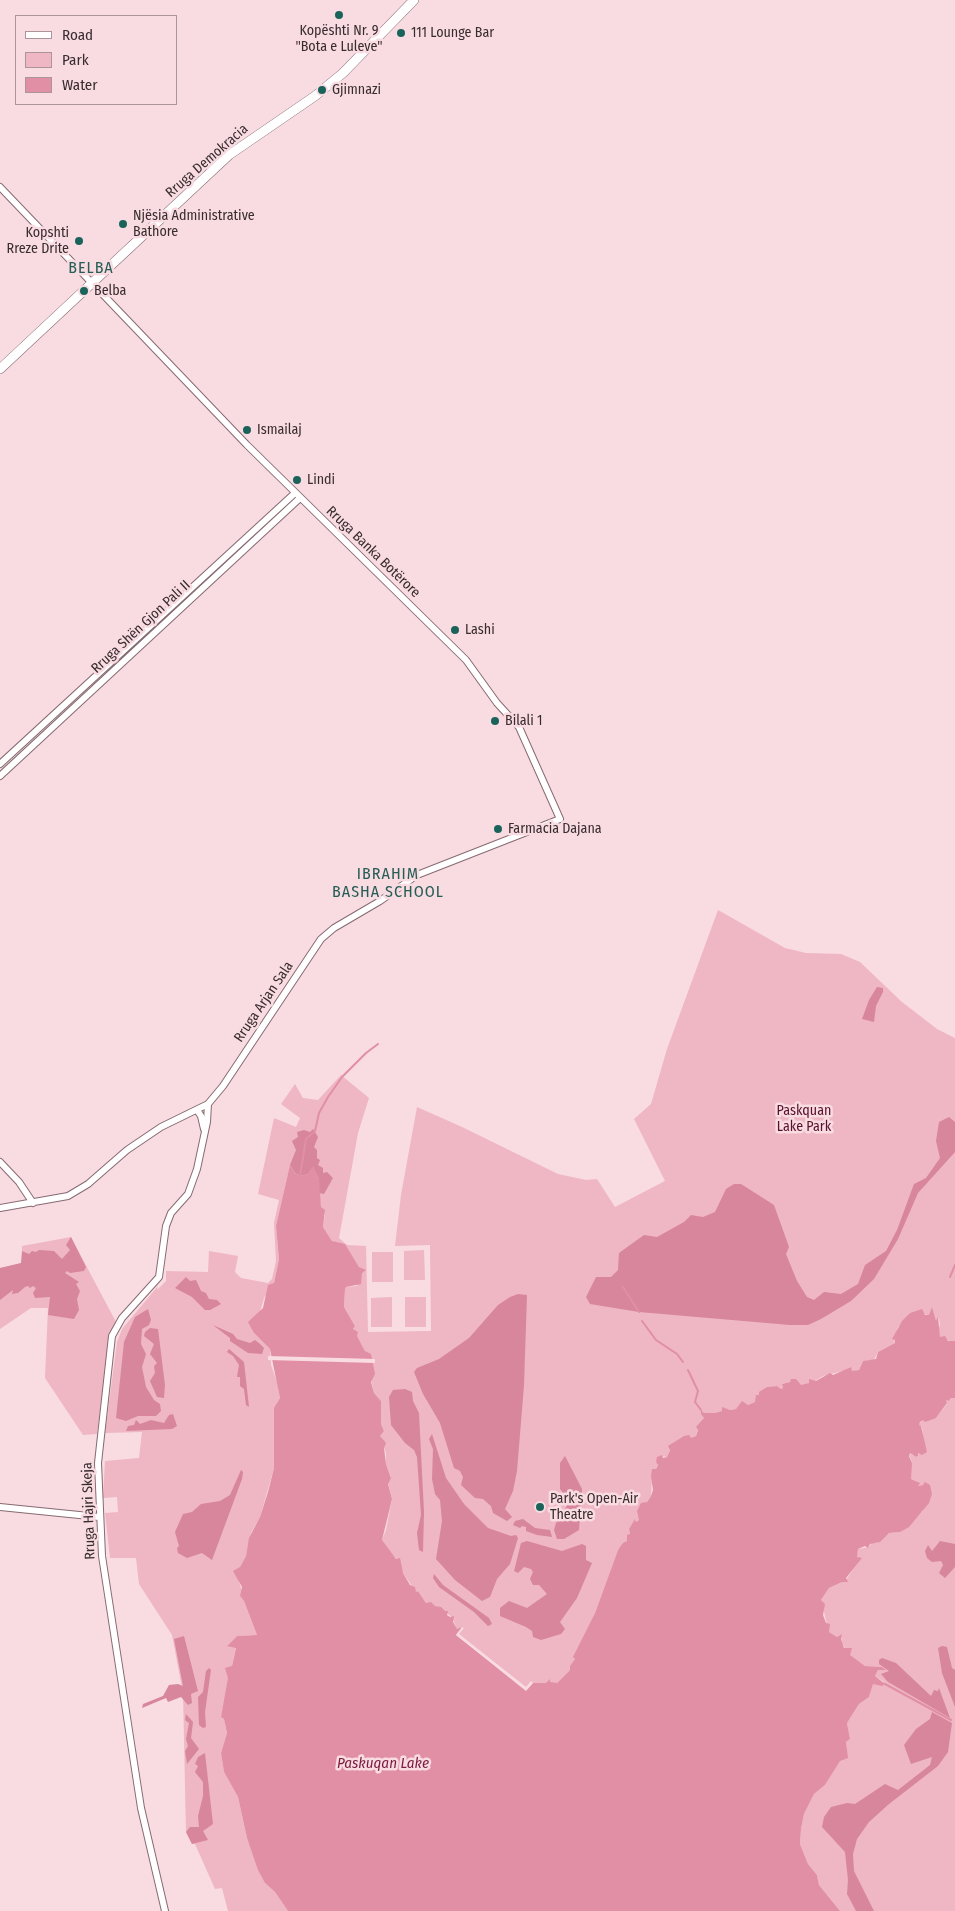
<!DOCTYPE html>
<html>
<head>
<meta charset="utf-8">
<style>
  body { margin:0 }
  #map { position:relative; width:955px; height:1911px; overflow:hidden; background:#f9dbe2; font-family:"Fira Sans Condensed",sans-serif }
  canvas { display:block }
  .legend { position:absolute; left:15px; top:15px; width:162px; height:90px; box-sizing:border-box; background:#f9dbe2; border:1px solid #ab959a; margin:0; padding:6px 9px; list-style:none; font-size:15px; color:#372c2e }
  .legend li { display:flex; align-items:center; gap:10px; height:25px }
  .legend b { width:25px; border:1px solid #ab959a }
</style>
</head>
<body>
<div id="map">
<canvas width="955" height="1911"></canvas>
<ul class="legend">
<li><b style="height:6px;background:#fff"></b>Road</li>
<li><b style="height:14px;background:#efb6c4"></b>Park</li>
<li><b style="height:14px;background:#e18fa5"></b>Water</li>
</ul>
</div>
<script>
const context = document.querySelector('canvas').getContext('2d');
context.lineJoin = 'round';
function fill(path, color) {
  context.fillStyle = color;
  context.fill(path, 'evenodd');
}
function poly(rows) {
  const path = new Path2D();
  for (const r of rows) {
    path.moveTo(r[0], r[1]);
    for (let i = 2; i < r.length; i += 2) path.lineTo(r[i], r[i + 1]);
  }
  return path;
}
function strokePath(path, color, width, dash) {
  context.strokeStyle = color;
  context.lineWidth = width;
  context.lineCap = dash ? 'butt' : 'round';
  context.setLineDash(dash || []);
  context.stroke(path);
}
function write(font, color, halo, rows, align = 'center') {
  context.font = font + ' "Fira Sans Condensed",sans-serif';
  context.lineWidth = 5;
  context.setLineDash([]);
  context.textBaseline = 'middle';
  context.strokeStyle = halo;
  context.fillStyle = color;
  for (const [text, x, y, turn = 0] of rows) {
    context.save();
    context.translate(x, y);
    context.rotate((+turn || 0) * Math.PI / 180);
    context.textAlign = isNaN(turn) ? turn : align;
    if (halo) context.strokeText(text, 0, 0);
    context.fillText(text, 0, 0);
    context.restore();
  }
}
fill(poly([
  [718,910,785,948,806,953,841,954,860,962,902,1002,937,1029,955,1038,955,1343,940,1337,938,1329,940,1325,939,1318,936,1322,932,1308,929,1316,920,1312,910,1313,898,1327,894,1338,895,1343,878,1352,874,1360,863,1361,859,1370,852,1372,850,1367,846,1370,823,1376,815,1381,801,1386,792,1379,790,1382,782,1384,783,1388,781,1389,777,1386,767,1387,755,1402,748,1405,742,1402,736,1409,730,1410,723,1408,722,1411,715,1413,704,1413,701,1410,704,1418,698,1428,696,1436,670,1449,667,1457,661,1456,656,1462,658,1464,652,1478,651,1496,639,1513,639,1520,636,1522,635,1520,629,1529,630,1534,627,1541,618,1550,595,1613,574,1657,575,1659,570,1670,556,1684,533,1683,526,1691,456,1635,460,1628,457,1630,452,1617,438,1607,426,1603,418,1591,416,1592,403,1573,398,1560,387,1550,382,1540,386,1530,392,1499,388,1483,391,1477,386,1464,386,1453,380,1436,384,1431,381,1424,381,1401,374,1393,365,1351,353,1329,355,1326,344,1307,345,1289,346,1287,357,1286,359,1267,345,1245,332,1241,323,1227,325,1214,321,1207,319,1193,290,1166,276,1226,279,1259,274,1283,264,1298,254,1333,270,1349,271,1365,277,1382,280,1398,277,1403,274,1468,260,1517,251,1533,246,1556,240,1567,239,1581,242,1592,240,1596,244,1601,257,1635,237,1636,228,1645,236,1647,221,1717,224,1719,227,1733,221,1753,224,1772,238,1797,247,1838,265,1883,275,1892,288,1911,228,1911,222,1888,215,1889,195,1844,192,1844,186,1832,183,1693,172,1635,139,1584,136,1558,110,1558,105,1513,118,1512,117,1497,103,1498,105,1461,139,1458,142,1432,105,1433,117,1342,122,1329,158,1286,157,1290,166,1281,166,1271,208,1272,209,1251,238,1256,235,1272,241,1278,268,1283,272,1279,276,1261,274,1223,279,1200,258,1194,274,1118,296,1127,300,1118,281,1104,295,1084,303,1098,318,1100,341,1075,369,1098,358,1133,339,1238,347,1245,366,1246,368,1332,431,1331,430,1245,395,1246,401,1195,417,1107,462,1127,558,1174,586,1180,597,1179,615,1207,665,1181,634,1119,651,1104,667,1049],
  [71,1237,116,1322,110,1334,97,1434,83,1435,45,1378,48,1308,31,1308,0,1329,0,1268,22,1263,22,1246],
  [424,1250,425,1280,404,1280,404,1251],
  [372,1252,393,1252,393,1282,372,1282],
  [392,1297,392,1327,371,1327,371,1298],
  [405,1297,426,1297,426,1327,405,1327],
  [952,1397,955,1398,955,1911,840,1911,819,1885,817,1875,808,1864,800,1844,801,1829,804,1814,814,1794,825,1785,840,1760,847,1758,846,1742,850,1739,847,1723,859,1704,869,1697,873,1683,884,1682,875,1676,878,1670,885,1670,882,1667,865,1666,849,1655,842,1643,841,1635,837,1637,829,1632,821,1600,829,1588,846,1580,858,1562,857,1556,858,1549,869,1547,872,1542,876,1543,889,1533,900,1532,923,1511,923,1485,918,1486,918,1482,911,1479,910,1466,912,1463,909,1453,916,1457,918,1456,917,1453,921,1454,924,1443,922,1427,918,1425,920,1423,922,1420,936,1418,947,1404,946,1400,949,1401]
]), '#efb6c4');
fill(poly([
  [877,987,883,988,883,992,876,1006,874,1022,862,1019,869,1000],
  [949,1117,955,1122,955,1152,918,1193,898,1239,874,1279,851,1301,821,1319,808,1325,790,1325,639,1312,590,1304,586,1297,596,1277,611,1277,618,1270,619,1253,644,1235,657,1237,684,1222,691,1215,703,1217,715,1212,726,1189,734,1184,741,1184,774,1205,789,1247,786,1254,797,1281,807,1297,814,1300,824,1292,841,1294,858,1284,865,1265,886,1251,897,1230,914,1184,926,1178,940,1158,936,1141,939,1122],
  [313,1129,318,1137,314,1147,317,1150,317,1158,320,1160,318,1165,323,1168,323,1173,327,1172,333,1178,324,1194,319,1193,319,1179,313,1167,308,1174,300,1176,295,1173,290,1165,296,1150,292,1141,298,1137,297,1132,304,1130,310,1132],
  [71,1237,86,1267,84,1271,70,1273,67,1271,65,1273,79,1282,76,1284,80,1291,77,1299,79,1310,74,1319,48,1315,50,1297,35,1298,33,1293,36,1288,33,1286,30,1288,28,1286,25,1287,18,1293,12,1294,13,1290,0,1300,0,1268,21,1263,22,1251,29,1254,32,1251,36,1252,39,1250,54,1251,62,1259,70,1250,66,1245],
  [186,1277,190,1281,196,1280,201,1291,206,1293,209,1299,217,1300,221,1304,210,1310,205,1310,192,1297,175,1288],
  [518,1294,527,1295,524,1385,517,1471,513,1491,505,1509,512,1517,507,1521,493,1513,491,1506,483,1499,475,1498,461,1485,463,1477,460,1471,454,1468,440,1423,423,1394,414,1372,417,1368,439,1359,469,1338,498,1305,510,1297],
  [148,1309,151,1320,149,1325,142,1329,141,1344,146,1354,142,1367,146,1387,154,1400,160,1404,161,1411,156,1416,138,1416,126,1421,116,1418,124,1342,135,1317],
  [213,1325,233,1334,237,1339,250,1343,255,1340,260,1344,264,1348,262,1354,248,1353,230,1341,230,1338],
  [150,1328,158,1329,165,1385,164,1398,157,1397,150,1381,155,1373,154,1366,157,1363,150,1354,154,1344,144,1336,145,1332],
  [229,1349,244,1362,249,1407,246,1405,244,1389,240,1386,240,1377,237,1377,239,1365,233,1356,227,1352],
  [405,1389,412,1392,413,1401,419,1413,424,1512,423,1552,419,1550,417,1533,421,1515,417,1457,414,1450,405,1443,391,1425,389,1397,393,1390],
  [173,1414,177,1426,172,1429,126,1431,128,1426,134,1425,136,1420,140,1424,151,1420,164,1423,169,1415],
  [432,1434,446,1478,464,1504,488,1528,511,1536,516,1535,518,1538,510,1564,497,1579,490,1597,482,1601,455,1580,436,1559,442,1521,440,1500,435,1494,432,1479,433,1449,429,1439],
  [565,1456,582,1489,579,1530,564,1539,557,1539,554,1530,556,1523,572,1498,566,1496,560,1489,560,1463],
  [241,1470,243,1472,242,1479,212,1560,202,1553,187,1558,178,1553,177,1548,179,1546,175,1532,183,1514,192,1512,201,1504,220,1501,230,1495],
  [523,1519,535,1528,550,1530,552,1537,537,1535,526,1531,526,1527,522,1526,520,1528,513,1525,515,1521],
  [527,1541,562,1551,582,1544,586,1546,586,1560,592,1563,577,1598,560,1622,565,1629,561,1634,541,1640,533,1637,532,1631,526,1627,500,1616,500,1608,509,1601,527,1608,547,1594,539,1585,533,1585,530,1579,533,1572,531,1569,524,1567,518,1573,514,1571,521,1543],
  [940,1541,955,1544,955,1567,945,1578,939,1573,943,1565,941,1561,932,1562,927,1558,925,1551,928,1545,932,1551],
  [434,1574,443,1585,489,1618,492,1624,488,1626,474,1612,439,1587,433,1578],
  [184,1636,198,1691,191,1694,192,1703,188,1705,181,1697,168,1702,166,1698,142,1708,143,1704,163,1696,169,1685,178,1684,183,1686,174,1639],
  [942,1646,947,1647,952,1668,955,1670,955,1707,942,1673,938,1648],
  [882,1658,896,1663,931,1696,934,1690,938,1691,939,1688,950,1718,888,1682,881,1674,889,1671,879,1664,879,1660],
  [209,1668,211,1670,205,1712,206,1727,203,1728,199,1725,198,1697,203,1692,206,1671],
  [932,1712,952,1723,948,1752,938,1766,889,1804,869,1822,857,1839,853,1854,854,1871,874,1911,856,1911,847,1894,848,1880,845,1852,822,1827,824,1817,831,1807,847,1803,855,1804,885,1784,898,1790,930,1765,932,1757,911,1764,904,1745,916,1729,930,1719],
  [186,1714,193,1722,191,1738,199,1749,187,1764,185,1751,188,1746,186,1739,189,1723,185,1720],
  [205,1753,213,1824,203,1831,208,1840,192,1844,186,1832,190,1827,199,1827,198,1816,203,1796,203,1782,195,1772,198,1766,195,1764,198,1757]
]), '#d7869c');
fill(poly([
  [290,1165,295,1173,300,1176,308,1174,313,1166,319,1179,321,1207,325,1210,323,1227,332,1241,345,1244,359,1267,366,1270,362,1273,361,1284,346,1287,345,1289,344,1307,355,1326,353,1329,358,1332,357,1336,365,1351,371,1354,375,1374,371,1382,374,1393,381,1401,381,1424,384,1431,380,1436,386,1443,384,1448,386,1464,391,1478,388,1484,392,1499,382,1540,396,1559,400,1558,403,1573,410,1585,415,1587,416,1592,418,1591,426,1603,431,1602,435,1606,441,1607,445,1611,448,1611,447,1615,450,1617,454,1616,453,1622,457,1629,462,1627,456,1635,526,1690,533,1683,546,1683,550,1679,550,1682,557,1683,570,1670,570,1666,575,1659,573,1657,595,1613,618,1550,623,1543,627,1541,627,1535,630,1534,629,1529,635,1519,636,1522,639,1520,637,1511,641,1503,647,1502,651,1496,653,1490,651,1476,652,1469,656,1469,658,1465,656,1462,657,1457,662,1455,663,1458,667,1457,670,1450,668,1446,684,1436,689,1435,691,1438,696,1436,698,1430,696,1427,704,1418,701,1414,701,1410,704,1413,715,1413,722,1411,722,1407,730,1410,736,1409,742,1401,748,1405,755,1402,756,1395,759,1395,759,1392,767,1387,777,1386,781,1389,783,1388,782,1384,790,1382,791,1379,796,1379,801,1385,809,1383,809,1379,816,1381,830,1373,833,1375,851,1367,852,1371,859,1370,863,1361,876,1359,878,1352,895,1343,895,1340,892,1339,902,1321,910,1313,922,1309,925,1315,929,1315,932,1307,936,1321,938,1317,940,1337,945,1336,948,1341,955,1341,955,1398,951,1398,949,1401,946,1400,947,1403,936,1418,925,1422,923,1420,920,1422,919,1425,921,1426,927,1452,922,1455,918,1453,918,1456,916,1457,910,1453,909,1456,912,1463,911,1479,920,1483,918,1486,923,1485,925,1482,930,1485,932,1494,929,1503,909,1527,900,1532,889,1533,880,1542,870,1544,868,1548,865,1546,858,1549,857,1557,862,1558,846,1578,848,1582,842,1582,829,1588,821,1600,825,1604,823,1615,826,1623,830,1624,829,1632,837,1637,842,1634,841,1639,844,1648,852,1648,850,1655,865,1666,882,1667,886,1670,878,1670,875,1676,885,1684,882,1686,873,1684,869,1697,859,1704,847,1723,850,1739,846,1742,848,1758,840,1761,825,1785,814,1794,804,1814,801,1829,800,1844,808,1864,817,1875,819,1885,840,1911,288,1911,275,1892,265,1883,258,1870,247,1838,238,1797,224,1772,221,1753,227,1733,224,1719,221,1717,228,1678,225,1668,232,1666,236,1648,227,1646,237,1636,257,1635,244,1601,240,1596,242,1587,233,1571,240,1567,246,1556,249,1538,260,1517,268,1492,274,1468,274,1408,280,1398,270,1349,254,1333,248,1322,263,1308,268,1285,274,1283,279,1259,276,1226]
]), '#e18fa5');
fill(poly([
  [268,1356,375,1359,375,1363,268,1360],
  [462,1627,464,1628,459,1634,526,1687,531,1681,533,1683,526,1691,456,1635]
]), '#f9dbe2');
strokePath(poly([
  [300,1176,306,1139,315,1131,319,1113,328,1097,342,1077,366,1053,378,1044],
  [950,1277,955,1265],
  [623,1287,639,1312],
  [642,1321,656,1340,677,1354,683,1362],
  [688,1370,698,1391,695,1402,701,1410],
  [885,1684,951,1720]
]), '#e18fa5', 2);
const minor = poly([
  [0,187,247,445,466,660,497,703,519,727,560,819,417,875,380,901,334,928,321,939,223,1086,208,1104,161,1127,127,1150,88,1184,68,1196,0,1208],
  [0,764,295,493],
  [0,776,300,498],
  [197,1110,201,1116,204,1129],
  [0,1162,19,1182,33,1203],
  [0,1507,99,1517],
  [165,1911,141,1808,102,1556,98,1463,112,1336,122,1318,159,1277,166,1226,171,1213,188,1194,197,1169,207,1122,208,1104]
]);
const major = poly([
  [0,369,229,155,315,96,343,73,414,0]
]);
strokePath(minor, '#866b71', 8);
strokePath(major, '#866b71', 10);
strokePath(minor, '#fff', 6);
strokePath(major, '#fff', 9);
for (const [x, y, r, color] of [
  [339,15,5,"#19635a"],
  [401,33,5,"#19635a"],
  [322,90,5,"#19635a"],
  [123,224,5,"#19635a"],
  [79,241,5,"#19635a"],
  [84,291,5,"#19635a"],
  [247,430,5,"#19635a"],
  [297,480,5,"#19635a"],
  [455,630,5,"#19635a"],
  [495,721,5,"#19635a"],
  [498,829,5,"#19635a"],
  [540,1507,5,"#19635a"]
]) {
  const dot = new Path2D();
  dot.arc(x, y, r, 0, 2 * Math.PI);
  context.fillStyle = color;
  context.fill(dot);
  strokePath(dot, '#f9dbe2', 2);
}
write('14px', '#372c2e', '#f9dbe2', [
  ["Kopështi Nr. 9",339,31,"center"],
  ["\"Bota e Luleve\"",339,47,"center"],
  ["111 Lounge Bar",411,33],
  ["Gjimnazi",332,90],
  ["Njësia Administrative",133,216],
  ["Bathore",133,232],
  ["Kopshti",69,233,"right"],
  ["Rreze Drite",69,249,"right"],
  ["Belba",94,291],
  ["Ismailaj",257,430],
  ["Lindi",307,480],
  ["Lashi",465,630],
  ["Bilali 1",505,721],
  ["Farmacia Dajana",508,829],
  ["Park's Open-Air",550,1499],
  ["Theatre",550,1515]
], 'left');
write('14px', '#372c2e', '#f9dbe2', [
  ["Rruga Demokracia",207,161,-41],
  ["Rruga Banka Botërore",373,552,44],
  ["Rruga Shën Gjon Pali II",141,627,-43],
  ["Rruga Arjan Sala",264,1002,-56],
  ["Rruga Hajri Skeja",89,1511,-92]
]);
write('14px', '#58112c', '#f9dbe2', [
  ["Paskquan",804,1111],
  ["Lake Park",804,1127]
]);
write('italic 15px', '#7a1b3f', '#f9dbe2', [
  ["Paskuqan Lake",383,1764]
]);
context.letterSpacing = '1px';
write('16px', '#265d55', '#f9dbe2', [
  ["BELBA",91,269],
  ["IBRAHIM",388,875],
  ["BASHA SCHOOL",388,893]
]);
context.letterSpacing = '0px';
</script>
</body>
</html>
